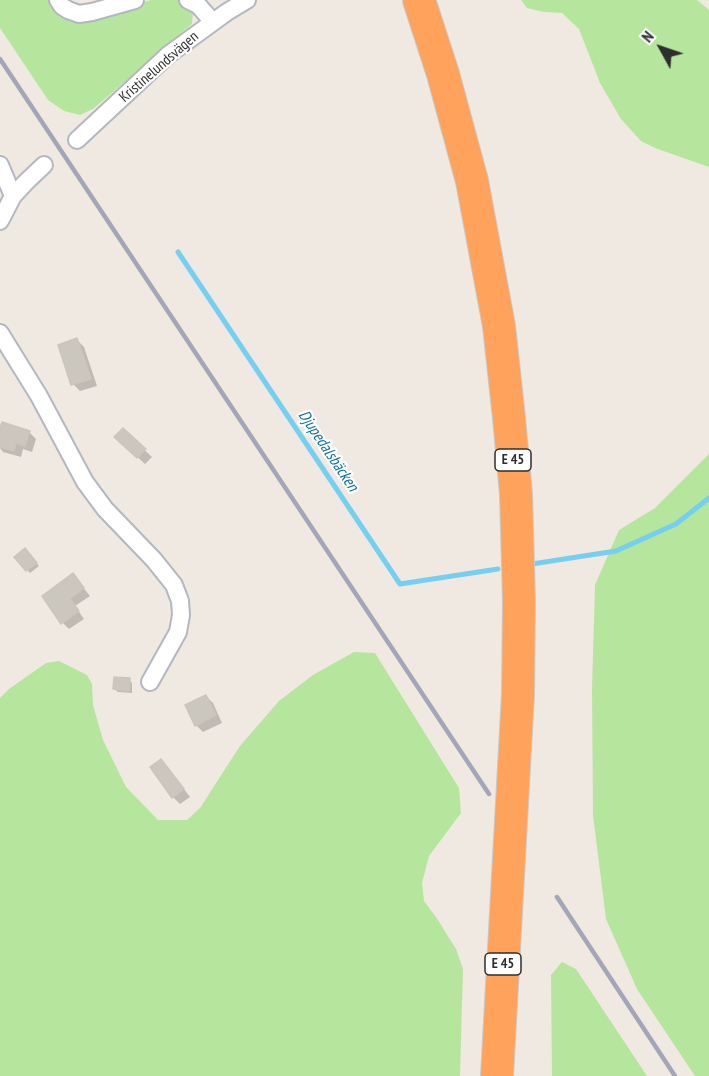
<!DOCTYPE html>
<html>
<head>
<meta charset="utf-8">
<style>
  body { margin:0 }
  #map { position:relative; width:709px; height:1076px; overflow:hidden; background:#efe9e1; font-family:"PT Sans Narrow",sans-serif }
  canvas { display:block }
  .north { position:absolute; left:631px; top:18px; width:60px; height:60px; -webkit-text-stroke:4px #fff; paint-order:stroke; rotate:310deg; font-size:16px; font-weight:700; line-height:24px; text-align:center; color:#2e2e2e }
  .north::after { content:''; display:block; margin:auto; width:21px; height:27px; background:#2e2e2e; clip-path:polygon(50% 0,100% 100%,50% 72%,0 100%) }
</style>
</head>
<body>
<div id="map">
<canvas width="709" height="1076"></canvas>
<div class="north">N</div>
</div>
<script>
const context = document.querySelector('canvas').getContext('2d');
context.lineJoin = 'round';
function fill(path, color) {
  context.fillStyle = color;
  context.fill(path, 'evenodd');
}
function poly(rows) {
  const path = new Path2D();
  for (const r of rows) {
    path.moveTo(r[0], r[1]);
    for (let i = 2; i < r.length; i += 2) path.lineTo(r[i], r[i + 1]);
  }
  return path;
}
function strokePath(path, color, width, dash) {
  context.strokeStyle = color;
  context.lineWidth = width;
  context.lineCap = dash ? 'butt' : 'round';
  context.setLineDash(dash || []);
  context.stroke(path);
}
function write(font, color, halo, rows, align = 'center') {
  context.font = font + ' "PT Sans Narrow",sans-serif';
  context.lineWidth = 4.5;
  context.setLineDash([]);
  context.textBaseline = 'middle';
  context.strokeStyle = halo;
  context.fillStyle = color;
  for (const [text, x, y, turn = 0] of rows) {
    context.save();
    context.translate(x, y);
    context.rotate((+turn || 0) * Math.PI / 180);
    context.textAlign = isNaN(turn) ? turn : align;
    if (halo) context.strokeText(text, 0, 0);
    context.fillText(text, 0, 0);
    context.restore();
  }
}
fill(poly([
  [0,0,51,0,94,16,151,0,178,0,193,12,192,24,93,109,80,115,64,111,48,100,0,28],
  [521,0,697,0,709,10,709,167,655,148,641,141,621,119,600,83,579,29,562,13,544,12,527,8],
  [709,454,709,1076,695,1076,637,989,606,919,593,815,592,688,595,585,619,530,655,508],
  [354,652,375,653,459,788,461,813,429,856,422,883,424,901,438,920,456,949,463,969,460,1076,0,1076,0,698,9,689,46,663,59,661,87,675,92,684,93,705,103,740,126,787,158,820,187,820,200,808,240,746,279,701,313,675],
  [562,962,576,969,647,1076,552,1076,551,975]
]), '#b6e59e');
fill(poly([
  [77,340,84,347,97,386,80,391,73,384],
  [123,430,152,457,145,464,116,437],
  [29,432,36,439,32,452,23,449,21,457,3,452,0,448,0,433],
  [28,553,39,566,30,573,16,557],
  [73,575,90,596,75,606,84,619,69,629,63,623],
  [129,680,132,683,132,693,118,692,114,689],
  [206,696,213,703,222,723,203,732,196,725],
  [161,761,168,768,190,797,180,804,173,797]
]), '#0003');
strokePath(poly([
  [178,252,400,584,498,569],
  [532,564,616,551,676,524,709,498]
]), '#75cff0', 5);
const building = poly([
  [77,338,91,379,71,385,58,345,77,338],
  [2,422,30,431,25,446,16,443,14,451,0,447,0,428,2,422],
  [123,428,146,449,137,458,114,437,123,428],
  [25,548,37,563,26,571,14,557,25,548],
  [73,573,84,588,70,599,79,611,61,624,42,596,73,573],
  [114,677,130,678,129,691,113,689,114,677],
  [206,695,216,715,195,726,185,705,206,695],
  [161,759,184,789,172,798,150,767,161,759]
]);
fill(building, '#cbc7bf');
strokePath(building, '#cbc5ba', 1.5);
const street = poly([
  [58,0,62,6,68,10,79,14,92,12,135,0],
  [188,0,198,5,213,22],
  [77,140,168,55,227,12,247,0],
  [0,165,13,196],
  [0,221,13,196,26,182,44,165],
  [0,333,39,396,85,482,105,509,154,560,174,585,180,601,181,615,178,632,150,682]
]);
const highway = poly([
  [419,0,443,74,472,181,499,326,509,418,516,494,519,601,518,694,497,1076]
]);
strokePath(street, '#b4b7c1', 20);
strokePath(highway, '#c9c9c9', 34);
strokePath(street, '#fff', 16);
strokePath(highway, '#ffa35c', 32);
strokePath(poly([
  [0,59,489,794],
  [557,897,675,1076]
]), '#a3a6b8', 4.5);
for (const [x, y, w] of [
  [513,460,36],
  [503,964,36]
]) {
  const box = new Path2D();
  box.roundRect(x - w / 2, y - 11, w, 22, 4.5);
  context.fillStyle = '#fff';
  context.fill(box);
  strokePath(box, '#2e2e2e', 1.5);
}
write('bold 14px', '#2e2e2e', null, [
  ["E 45",513,460],
  ["E 45",503,964]
]);
write('15px', '#2e2e2e', '#fff', [
  ["Kristinelundsvägen",159,67,-41]
]);
write('italic 16px', '#0d6fa3', '#fff', [
  ["Djupedalsbäcken",328,451,56]
]);
</script>
</body>
</html>
